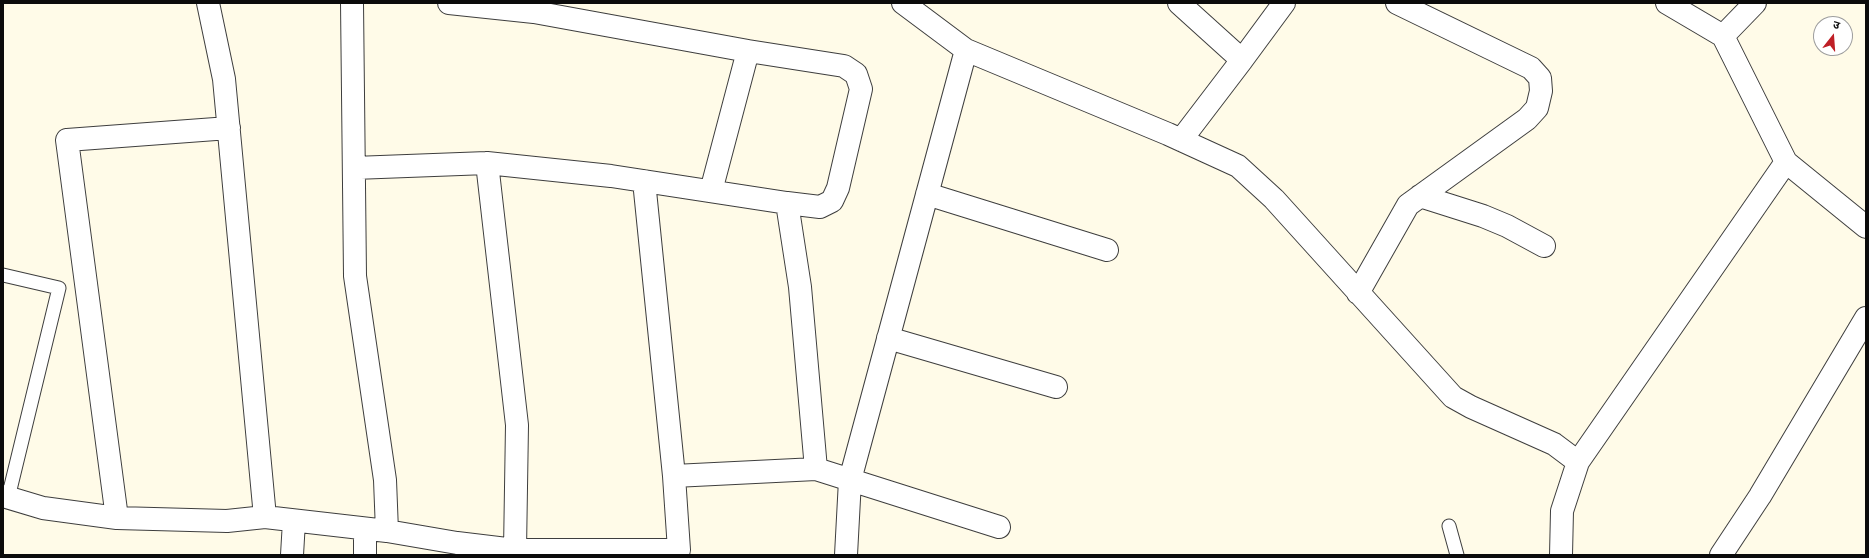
<!DOCTYPE html>
<html>
<head>
<meta charset="utf-8">
<style>
  body { margin:0 }
  #map { position:relative; width:1869px; height:558px; overflow:hidden; background:#fffbe8; font-family:Spectral,"Noto Sans Devanagari",serif }
  canvas { display:block }
  .frame { position:absolute; inset:0; border:4px solid #0b0b0b; pointer-events:none }
  .north { position:absolute; left:1813px; top:16px; width:40px; height:40px; box-sizing:border-box; background:#fff; border:1px solid #9d9d9d; border-radius:50%; rotate:17deg; font-size:11px; font-weight:700; line-height:16px; text-align:center; color:#0b0b0b }
  .north::after { content:''; display:block; margin:auto; width:14px; height:18px; background:#bf1f26; clip-path:polygon(50% 0,100% 100%,50% 72%,0 100%) }
</style>
</head>
<body>
<div id="map">
<canvas width="1869" height="558"></canvas>
<div class="frame"></div>
<div class="north">उ</div>
</div>
<script>
const context = document.querySelector('canvas').getContext('2d');
context.lineJoin = 'round';
function poly(rows) {
  const path = new Path2D();
  for (const r of rows) {
    path.moveTo(r[0], r[1]);
    for (let i = 2; i < r.length; i += 2) path.lineTo(r[i], r[i + 1]);
  }
  return path;
}
function strokePath(path, color, width, dash) {
  context.strokeStyle = color;
  context.lineWidth = width;
  context.lineCap = dash ? 'butt' : 'round';
  context.setLineDash(dash || []);
  context.stroke(path);
}
const lane = poly([
  [3,275,59,288,8,498],
  [1449,526,1457,555]
]);
const street = poly([
  [208,3,224,79,265,517],
  [449,3,534,12,748,51,711,191],
  [903,3,966,50,1168,134,1238,166,1274,199,1453,397,1471,407,1554,444,1578,462,1786,162],
  [1179,3,1242,60,1181,140],
  [1667,3,1723,36,1786,162,1866,227],
  [1723,36,1755,3],
  [748,51,844,66,856,74,861,89,838,188,832,201,820,207,787,203],
  [1242,60,1284,3],
  [354,168,487,163,611,176,787,203,800,287,816,469,999,527],
  [644,181,674,476],
  [927,194,1107,250],
  [1420,196,1483,216,1507,226,1544,246],
  [1358,293,1408,205,1527,119,1537,108,1541,91,1540,78,1531,68,1397,3],
  [888,338,1056,387],
  [3,496,43,508,117,518,227,521,265,517,387,531,385,480,355,276,352,3],
  [117,518,67,140,229,128],
  [365,529,365,555],
  [387,531,457,543,515,550,517,425,487,163],
  [292,555,294,521],
  [515,555,515,550,679,550,674,476,816,469],
  [846,555,850,480,966,50],
  [1561,555,1562,511,1578,462],
  [1721,555,1760,496,1866,318]
]);
strokePath(lane, '#3e3e3e', 15);
strokePath(street, '#3e3e3e', 24);
strokePath(lane, '#fff', 13);
strokePath(street, '#fff', 22);
</script>
</body>
</html>
